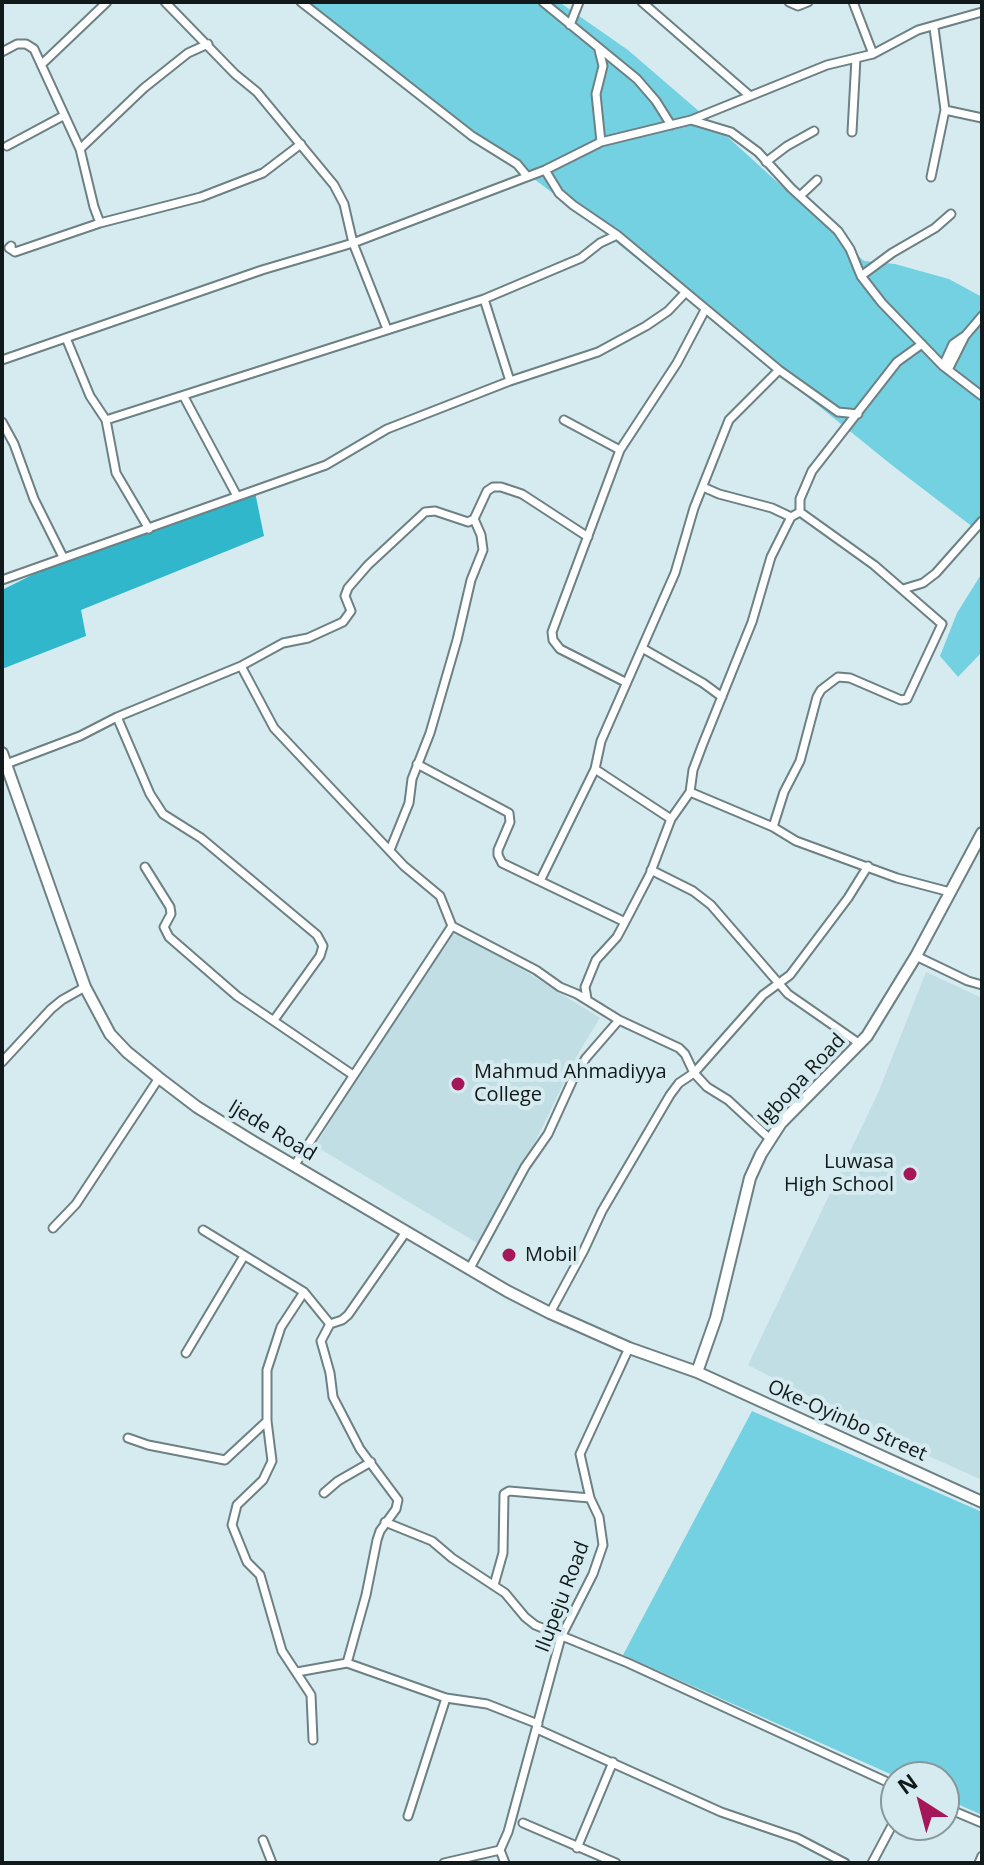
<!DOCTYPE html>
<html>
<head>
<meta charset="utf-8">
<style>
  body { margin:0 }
  #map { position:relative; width:984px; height:1865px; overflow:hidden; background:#d6ebef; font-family:"Open Sans",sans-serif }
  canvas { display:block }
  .frame { position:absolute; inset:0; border:4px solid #11191a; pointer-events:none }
  .north { position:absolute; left:880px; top:1761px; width:80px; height:80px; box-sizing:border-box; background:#d6ebef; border:2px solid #87979a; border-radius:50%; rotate:324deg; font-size:22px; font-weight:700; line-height:32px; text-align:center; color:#11191a }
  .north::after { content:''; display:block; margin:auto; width:28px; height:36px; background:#a61759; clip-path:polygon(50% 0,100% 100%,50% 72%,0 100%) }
</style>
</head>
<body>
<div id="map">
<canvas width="984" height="1865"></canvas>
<div class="frame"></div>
<div class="north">N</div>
</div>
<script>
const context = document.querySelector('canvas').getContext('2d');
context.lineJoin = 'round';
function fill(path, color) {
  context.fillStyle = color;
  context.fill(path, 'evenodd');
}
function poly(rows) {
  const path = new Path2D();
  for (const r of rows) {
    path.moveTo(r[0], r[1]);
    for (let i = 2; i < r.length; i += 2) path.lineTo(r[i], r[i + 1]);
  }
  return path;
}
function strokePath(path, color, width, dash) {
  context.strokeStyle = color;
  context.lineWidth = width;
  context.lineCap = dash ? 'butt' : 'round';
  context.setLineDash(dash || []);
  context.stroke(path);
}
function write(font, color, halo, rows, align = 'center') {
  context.font = font + ' "Open Sans",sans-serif';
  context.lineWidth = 8;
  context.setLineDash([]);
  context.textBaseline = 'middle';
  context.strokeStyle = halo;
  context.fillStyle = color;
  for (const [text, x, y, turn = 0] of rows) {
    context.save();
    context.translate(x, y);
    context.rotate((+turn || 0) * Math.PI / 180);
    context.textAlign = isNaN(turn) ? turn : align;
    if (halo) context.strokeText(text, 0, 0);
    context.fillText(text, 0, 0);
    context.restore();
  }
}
fill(poly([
  [458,934,520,968,600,1018,579,1052,532,1148,479,1244,315,1146,429,964,452,935],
  [926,972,982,998,982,1480,904,1445,748,1365,878,1093]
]), '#c0dee4');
fill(poly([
  [307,2,559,2,628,50,708,119,864,261,895,264,949,279,982,297,982,534,893,466,591,222,489,145],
  [982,573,982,652,958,677,940,656,957,613],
  [752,1411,982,1512,982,1815,944,1798,944,1777,897,1777,623,1655]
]), '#73d1e2');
fill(poly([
  [255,492,264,536,81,610,86,636,2,669,2,590,44,569]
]), '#31b7cb');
const street = poly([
  [165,2,235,74,257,92,334,185,344,204,353,243,387,329],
  [301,2,472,136,517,164,527,176],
  [543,2,637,79,656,101,671,125],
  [642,2,750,96],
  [789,2,798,6,808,2],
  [853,2,873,54],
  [570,25,579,2],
  [934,28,945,110,982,118],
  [599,50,603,66,596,94,601,142],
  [2,52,17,44,26,44,34,49,80,149,94,207,100,223,201,197,250,178,263,173,301,144],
  [42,64,107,2],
  [691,120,731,132,758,152,791,188,838,231,850,249,861,276,882,303,943,366,982,396],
  [852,132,856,58],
  [7,146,63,116],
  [80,149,144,88,188,53,208,44],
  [766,162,787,146,814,131],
  [545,170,559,193,573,205,617,235,779,370,838,412,858,414],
  [931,177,945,110],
  [800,196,817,180],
  [11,246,9,248,15,252,100,223],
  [861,276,892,253,935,228,951,214],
  [484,299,510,381],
  [66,338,90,396,106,420,116,473,149,529],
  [2,360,262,270,353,243,545,170,601,142,691,120,827,65,873,54,918,30,982,12],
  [943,366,953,344,963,337],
  [949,368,965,336,982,316],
  [184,397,237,496],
  [106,420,484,299,581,258,600,243,617,235],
  [564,420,620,450],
  [2,422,14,444,34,499,63,557],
  [703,487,719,494,772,508,791,517],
  [800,512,800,499,812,471,897,362,922,344],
  [2,580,326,465,387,429,510,381,598,352,646,326,668,311,685,293],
  [903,589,923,583,936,573,982,521],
  [642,648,703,683,722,697],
  [241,666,274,728,404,866,440,896,452,926,536,970,560,987,577,994,619,1020,679,1048,685,1054,694,1073,707,1087,728,1100,770,1139],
  [625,682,560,649,553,640,552,632,620,450,677,363,705,310],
  [117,717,150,794,163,814,201,838,317,935,323,946,320,956,274,1020],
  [6,764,80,736,117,717,241,666,283,643,308,638,343,622,351,611,345,596,348,588,368,565,425,512,435,511,468,522,474,519],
  [417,764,509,813,510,822,498,850,498,855,502,863,625,922],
  [595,769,671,819],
  [690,792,773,827,796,841,897,878,950,892],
  [773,827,784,792,800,761,817,697,821,690,838,677,850,678,901,700,907,699,942,624,874,565,800,512],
  [390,850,409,803,412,779,430,733,457,640,471,580,483,550,481,535,474,519,487,491,493,487,501,487,522,494,588,537],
  [145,867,170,907,171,914,164,927,169,937,237,996,353,1075],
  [651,870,693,891,711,905,788,994,860,1044],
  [540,881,595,769,601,741,675,573,694,508,729,420,779,370],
  [916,956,968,981,982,985],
  [587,999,585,987,596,960,617,937,625,922,650,874,671,819,690,792,693,770,702,746,752,622,771,557,791,517,800,512],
  [2,1062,51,1009,62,1000,85,987],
  [294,1166,452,926],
  [53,1228,76,1204,159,1078],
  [203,1230,304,1292,330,1324,342,1320,348,1315,406,1232],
  [470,1268,525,1167,548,1134,574,1077,586,1058,619,1020],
  [304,1292,281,1327,267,1370,267,1421,272,1461,263,1480,237,1505,232,1525,247,1562,260,1575,282,1651,311,1695,313,1740],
  [550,1313,584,1250,602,1211,670,1095,679,1083,694,1073,763,995,790,975,848,898,868,866],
  [330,1324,321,1341,330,1373,333,1397,360,1449,398,1500,396,1509,380,1531,377,1540,366,1595,347,1663],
  [186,1353,244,1256],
  [128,1438,148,1445,225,1460,267,1421],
  [324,1493,338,1481,371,1462],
  [385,1522,432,1541,452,1558,505,1593,525,1617,535,1625,628,1663,896,1786],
  [494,1585,503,1553,504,1494,509,1491,590,1498],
  [297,1672,347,1663,446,1698,487,1704,538,1724],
  [537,1729,721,1812,797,1838,845,1863],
  [944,1807,982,1823],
  [408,1816,446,1698],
  [523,1823,616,1863],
  [263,1840,272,1863],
  [577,1848,613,1762],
  [444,1863,500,1850],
  [505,1863,500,1850,508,1832,561,1637,593,1574,603,1545,599,1517,590,1498,580,1454,629,1348],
  [872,1863,896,1818],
  [979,1863,982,1856]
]);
const secondary = poly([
  [2,753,85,987,110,1034,127,1052,159,1078,197,1107,252,1141,507,1291,550,1313,629,1348,697,1372,982,1502],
  [697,1372,716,1318,750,1178,761,1154,781,1123,867,1036,916,956,982,833]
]);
strokePath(street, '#6d8083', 11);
strokePath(secondary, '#6d8083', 14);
strokePath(street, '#fff', 7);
strokePath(secondary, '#fff', 10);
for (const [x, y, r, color] of [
  [458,1084,8,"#a61759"],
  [910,1174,8,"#a61759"],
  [509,1255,8,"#a61759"]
]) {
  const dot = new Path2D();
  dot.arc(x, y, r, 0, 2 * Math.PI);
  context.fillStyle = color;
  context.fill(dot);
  strokePath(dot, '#d6ebef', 3);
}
write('20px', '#11191a', '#d6ebef', [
  ["Mahmud Ahmadiyya",474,1072],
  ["College",474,1095],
  ["Luwasa",894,1162,"right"],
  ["High School",894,1185,"right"],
  ["Mobil",525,1255]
], 'left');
write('20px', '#11191a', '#d6ebef', [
  ["Igbopa Road",802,1080,-47],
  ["Ijede Road",272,1131,31],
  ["Oke-Oyinbo Street",847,1421,24],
  ["Ilupeju Road",563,1597,-69]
]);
</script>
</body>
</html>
